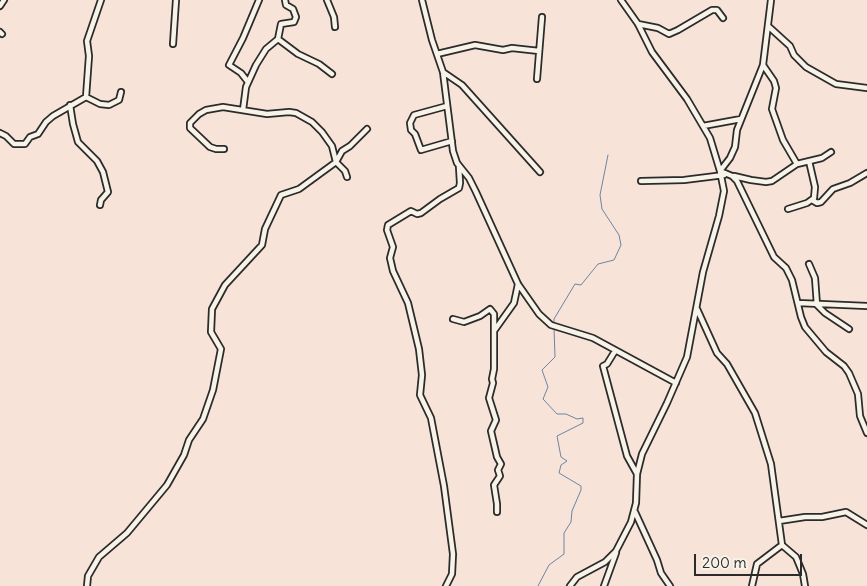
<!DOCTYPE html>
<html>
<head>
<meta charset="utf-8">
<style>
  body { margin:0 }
  #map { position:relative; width:867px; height:586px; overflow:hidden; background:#f8e3d8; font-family:Delius,sans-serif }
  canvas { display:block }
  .scale { position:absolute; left:694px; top:554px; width:108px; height:22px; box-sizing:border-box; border:2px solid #2b2b2b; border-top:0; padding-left:6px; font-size:15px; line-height:18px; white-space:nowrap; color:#2b2b2b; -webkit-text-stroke:4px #f7f3e8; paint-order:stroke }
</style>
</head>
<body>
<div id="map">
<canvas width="867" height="586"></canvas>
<div class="scale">200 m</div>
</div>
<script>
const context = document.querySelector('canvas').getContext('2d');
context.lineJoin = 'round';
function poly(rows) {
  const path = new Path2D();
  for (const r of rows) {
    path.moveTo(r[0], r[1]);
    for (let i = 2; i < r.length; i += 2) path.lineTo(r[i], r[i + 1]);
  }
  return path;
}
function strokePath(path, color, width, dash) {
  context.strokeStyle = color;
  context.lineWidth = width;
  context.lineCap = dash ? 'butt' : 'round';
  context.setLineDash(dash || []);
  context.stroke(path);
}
strokePath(poly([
  [554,324,554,319,575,284,581,285,598,264,614,260,621,245,619,235,602,209,600,195,608,155],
  [538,586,549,565,564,554,564,533,571,522,572,511,581,490,581,486,559,473,561,465,567,461,561,457,557,436,583,423,583,418,577,419,566,414,557,414,543,399,548,387,542,370,555,357,554,328]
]), '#6a86a1', 1);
const street = poly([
  [285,0,286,5,293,9,296,17,294,22,281,24,278,39,298,54,319,64,332,74],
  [327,0,334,17,335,27],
  [422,0,432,40,443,72,453,151,457,163,469,178,476,192,518,284,539,314,551,325,593,338,676,383],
  [0,6,4,0],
  [638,24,658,28,669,34,678,30,712,10,717,10,723,18],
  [768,26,790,46,794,55,806,67,836,84,867,88],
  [0,32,2,34],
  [173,44,176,0],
  [437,54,475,45,503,50,512,48,539,51],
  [763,65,774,81,776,88,772,109,783,140,797,164],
  [443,72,462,85,540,172],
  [537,79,542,17],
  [248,82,241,73,229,65,243,38,259,0],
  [86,97,100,104,109,105,119,100,121,92],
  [70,105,73,124,78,142,97,161,103,172,108,192,101,200,100,205],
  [447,106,414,115,410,123,411,130,415,134,421,150,452,141],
  [243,110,246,87,256,65,266,49,278,39],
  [703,126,741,119],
  [0,133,6,136,14,144,25,144,30,137,38,134,46,122,53,116,86,97,89,56,87,41,101,0],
  [224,149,216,149,210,147,190,128,190,123,199,114,206,110,223,107,267,114,289,112,296,113,312,122,322,132,332,146,336,162,345,171,347,177],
  [720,171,732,176,737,181,774,257,786,268,792,280,801,317,805,327,826,352,844,366,849,373,858,394,860,416,867,433],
  [720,171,730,158,735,147,737,130,763,65,771,0],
  [734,176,751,180,766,182,772,181,797,164,822,158,831,152],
  [641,181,684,180,724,175],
  [812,200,817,203,821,202,833,189,850,183,867,173],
  [788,209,807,203,814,198,815,187,809,161],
  [809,264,815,278,817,305,825,313,849,329],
  [798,303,867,306],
  [697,309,717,353,727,364,755,413,771,464,782,545,796,557,803,574,805,586],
  [453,319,464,322,480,316,490,309,494,314,494,331],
  [615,351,607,364,603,366,627,456,637,474],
  [497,512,497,504,494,485,500,476,498,470,501,464,497,457,491,431,496,420,489,398,493,383,492,379,494,369,494,331,514,303,518,284],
  [635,512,657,560,661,573,670,586],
  [779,521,805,517,822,517,846,512,867,525],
  [87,586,88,576,99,557,127,533,167,485,184,455,189,440,203,419,213,390,221,349,211,332,212,309,225,285,262,245,265,229,281,195,299,189,336,162,342,151,350,146,367,129],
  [446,586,452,574,453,554,444,486,431,418,420,395,422,375,419,349,408,303,393,271,390,258,393,247,387,230,388,225,411,211,417,214,421,213,440,199,459,188,460,183,459,167],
  [570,586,577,577,605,562,616,551,631,522,636,503,637,474,642,454,667,403,687,357,703,272,719,216,724,191,720,171,710,138,687,99,652,52,638,24,621,0],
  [604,586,616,553],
  [752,586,757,564,782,545]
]);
strokePath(street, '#2b2b2b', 8);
strokePath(street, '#f7f3e8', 4.5);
</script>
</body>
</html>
